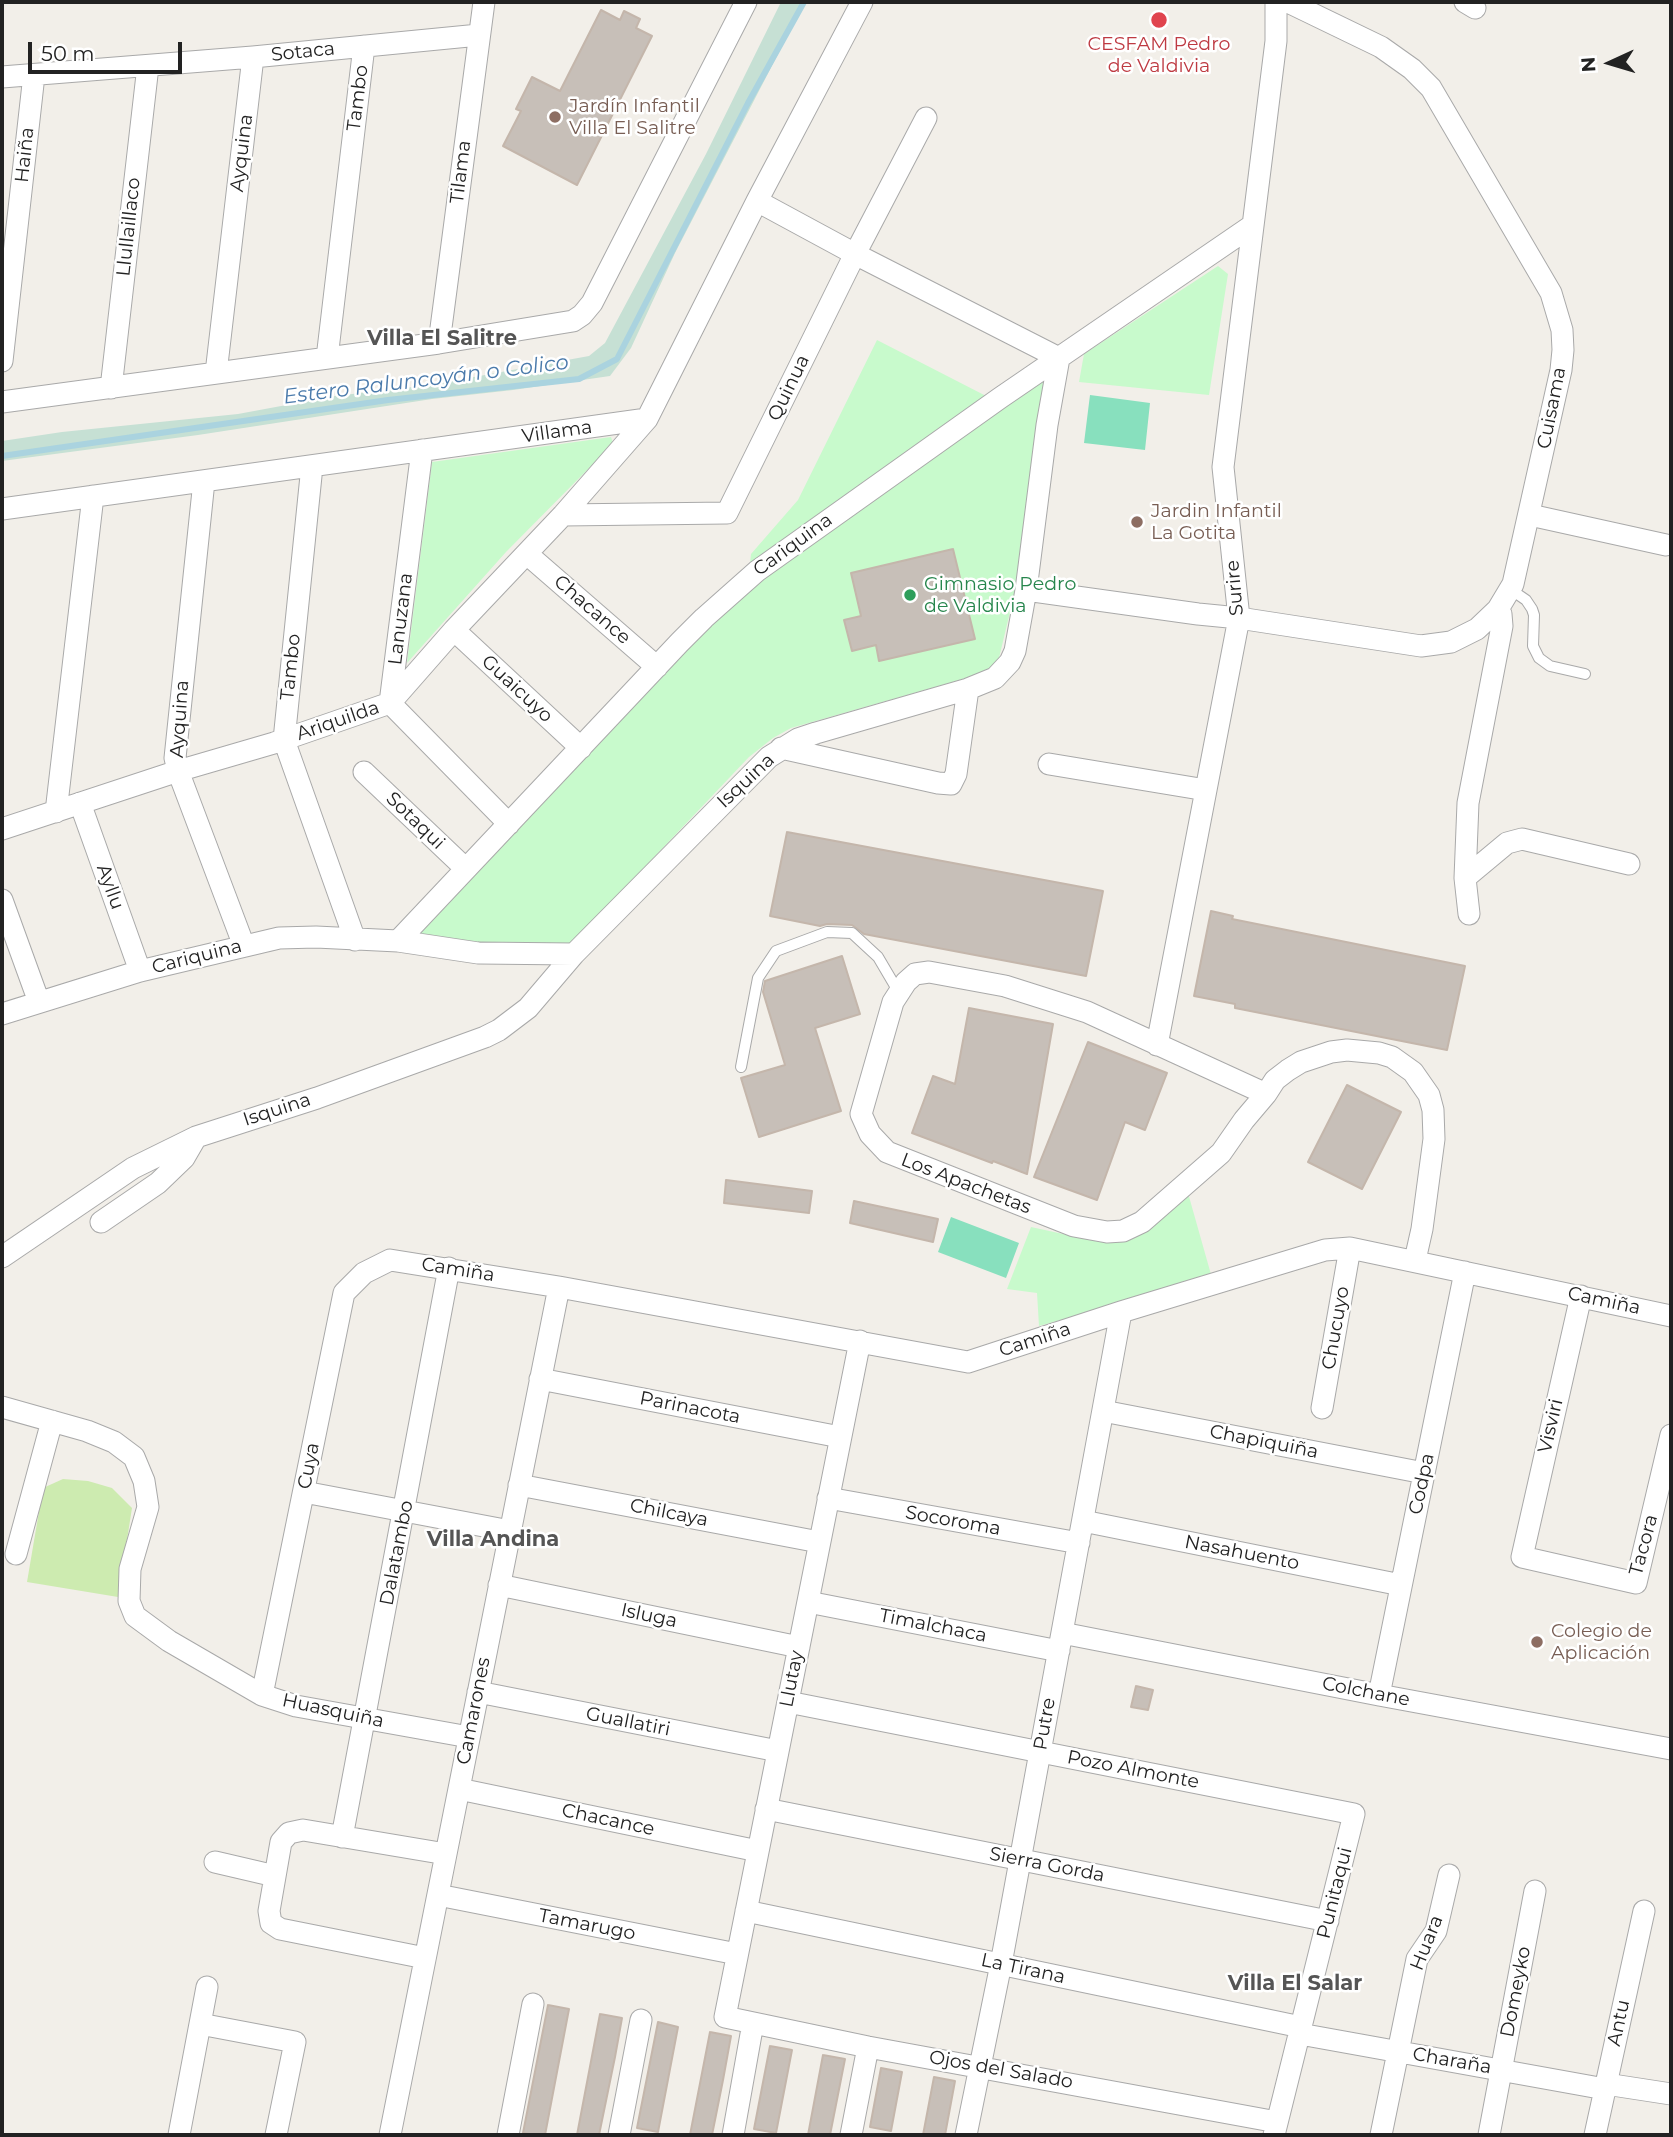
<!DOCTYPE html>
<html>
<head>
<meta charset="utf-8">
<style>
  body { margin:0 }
  #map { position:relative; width:1673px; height:2137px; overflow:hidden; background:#f2efe9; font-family:Montserrat,sans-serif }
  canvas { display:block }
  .frame { position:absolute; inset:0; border:4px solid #222; pointer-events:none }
  .north { position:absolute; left:1575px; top:28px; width:70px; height:70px; -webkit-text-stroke:5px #fff; paint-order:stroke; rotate:266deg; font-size:19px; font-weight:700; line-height:28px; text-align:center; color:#222 }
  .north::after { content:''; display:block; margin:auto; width:24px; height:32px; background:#222; clip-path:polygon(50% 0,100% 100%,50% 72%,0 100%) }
  .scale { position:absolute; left:28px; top:42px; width:154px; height:32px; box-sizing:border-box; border:4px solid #222; border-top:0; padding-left:9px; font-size:21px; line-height:24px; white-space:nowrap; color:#222; -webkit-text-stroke:5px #fff; paint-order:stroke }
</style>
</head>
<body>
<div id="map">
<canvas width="1673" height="2137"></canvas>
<div class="frame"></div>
<div class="north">N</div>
<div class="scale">50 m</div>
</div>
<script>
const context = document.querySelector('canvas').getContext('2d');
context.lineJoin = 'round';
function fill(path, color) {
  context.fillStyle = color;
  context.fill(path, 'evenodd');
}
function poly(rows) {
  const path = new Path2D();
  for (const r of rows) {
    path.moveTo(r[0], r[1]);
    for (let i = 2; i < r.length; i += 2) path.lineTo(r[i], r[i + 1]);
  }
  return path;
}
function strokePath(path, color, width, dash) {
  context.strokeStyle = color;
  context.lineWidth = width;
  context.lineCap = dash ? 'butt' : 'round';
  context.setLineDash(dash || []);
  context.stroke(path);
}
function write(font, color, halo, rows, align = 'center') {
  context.font = font + ' Montserrat,sans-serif';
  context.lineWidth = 5;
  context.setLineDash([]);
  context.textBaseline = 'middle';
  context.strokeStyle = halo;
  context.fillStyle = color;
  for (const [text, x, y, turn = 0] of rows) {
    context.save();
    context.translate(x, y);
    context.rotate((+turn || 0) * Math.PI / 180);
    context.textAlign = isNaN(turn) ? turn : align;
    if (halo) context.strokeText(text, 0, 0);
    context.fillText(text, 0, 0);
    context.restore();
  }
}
fill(poly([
  [63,1479,88,1481,112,1488,132,1508,118,1597,27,1582,43,1488]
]), '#cdebb0');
fill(poly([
  [781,2,805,2,675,253,631,348,610,376,513,390,432,399,198,435,2,461,2,441,62,432,238,414,335,396,430,385,589,356,605,343,706,154]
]), '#c6e0d4');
fill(poly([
  [1218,266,1228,274,1209,395,1079,382,1084,354],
  [877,340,990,398,1048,377,1016,587,999,658,988,671,981,674,791,728,773,738,749,757,588,927,569,944,527,947,414,938,556,778,747,591,751,554,798,500],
  [611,437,614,446,599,458,506,552,407,663,432,462],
  [1188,1193,1212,1278,1039,1326,1037,1293,1007,1289,1031,1227,1100,1242,1128,1237]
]), '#c8facc');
fill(poly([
  [1090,395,1150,403,1145,450,1084,443],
  [951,1217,1019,1243,1006,1278,938,1252]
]), '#88e0be');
strokePath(poly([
  [2,456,388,400,579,379,617,359,748,103,804,2]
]), '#aad3df', 6);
const building = poly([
  [601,10,620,20,624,11,640,19,636,28,652,36,577,185,503,146,521,111,516,109,532,77,560,91,601,10],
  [953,549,975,639,879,661,876,645,852,651,844,620,861,616,851,573,953,549],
  [787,832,1103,891,1086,976,864,934,852,925,827,924,820,926,770,916,787,832],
  [1211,911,1233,916,1232,919,1465,966,1447,1050,1235,1008,1235,1004,1194,996,1211,911],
  [842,956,860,1014,815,1028,841,1111,759,1137,741,1078,785,1065,763,992,765,981,842,956],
  [969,1008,1053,1024,1027,1174,993,1161,992,1163,912,1133,933,1076,955,1084,969,1008],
  [1088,1042,1167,1073,1145,1130,1125,1122,1097,1200,1034,1177,1088,1042],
  [1347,1085,1401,1112,1362,1189,1308,1162,1347,1085],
  [726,1180,812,1191,809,1213,724,1203,726,1180],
  [854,1201,938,1219,933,1242,850,1223,854,1201],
  [1136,1686,1153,1690,1148,1710,1131,1707,1136,1686],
  [548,2005,569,2009,545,2135,535,2135,523,2133,548,2005],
  [600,2014,622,2018,615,2057,599,2135,577,2135,600,2014],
  [658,2022,678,2027,658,2132,637,2128,658,2022],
  [710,2032,731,2036,723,2080,712,2135,690,2135,710,2032],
  [770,2046,792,2050,776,2133,754,2129,770,2046],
  [823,2055,845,2059,830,2135,808,2135,823,2055],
  [881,2068,902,2072,891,2131,870,2127,881,2068],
  [934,2077,955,2081,945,2135,923,2135,934,2077]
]);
fill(building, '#c7bfb8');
strokePath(building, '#c4b6ab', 2);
const lane = poly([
  [1510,589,1526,600,1532,609,1534,615,1533,646,1539,658,1550,666,1585,674],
  [741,1067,758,978,776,951,827,932,852,933,878,957,898,991]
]);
const street = poly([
  [1465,2,1475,8],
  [2,77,253,57,479,35],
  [757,201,855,254,1059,358],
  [439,343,484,2],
  [327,358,364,46],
  [2,361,34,75],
  [216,373,253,57],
  [111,388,148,66],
  [2,402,439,343,573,321,582,315,592,303,746,2],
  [422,450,390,703,509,824],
  [312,466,284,740,355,940],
  [204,481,175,758,178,771,244,946],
  [2,509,647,419],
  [563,515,727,513,855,254,926,118],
  [1530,515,1666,545],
  [527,554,657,667],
  [1026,590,1198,614,1239,618,1421,646,1451,642,1477,629,1498,609,1513,584,1561,370,1563,350,1562,330,1551,293,1431,88,1412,69,1381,47,1288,2],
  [454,630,581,748],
  [781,748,938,783,951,784,956,774,968,689],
  [1049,764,1206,790],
  [364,772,466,869],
  [80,803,140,971],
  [56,812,93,496],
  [2,829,178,771,274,743,390,703,454,630,563,515,647,419,757,201,862,2],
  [1465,878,1507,843,1522,839,1629,864],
  [2,900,39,1002],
  [1469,914,1465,878,1468,803,1502,626,1501,614,1498,609],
  [398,941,680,642,704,618,757,571,1000,398,1253,225],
  [2,1014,140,971,279,938,316,937,398,941,478,953,574,954],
  [1157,1045,1239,618,1223,467,1276,41,1276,2],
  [1266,1094,1087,1012,1005,986,929,972,915,974,906,982,893,1002,861,1114,870,1134,887,1152,1074,1226,1107,1232,1123,1231,1142,1222,1221,1153,1244,1120,1266,1094,1275,1080,1288,1070,1301,1062,1331,1052,1347,1050,1379,1053,1392,1057,1413,1072,1429,1095,1433,1110,1434,1139,1422,1229,1415,1260],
  [101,1222,158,1183,184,1158,195,1139],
  [2,1257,133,1168,196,1137,317,1098,485,1037,499,1030,528,1008,574,954,769,757,798,739,816,733,968,689,995,678,1010,662,1015,651,1026,590,1047,425,1059,358],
  [1581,1296,1522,1557,1636,1583,1671,1435],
  [860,1341,725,2017,868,2047,1277,2122],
  [540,1379,840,1437],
  [2,1407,87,1431,114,1442,134,1457,144,1481,148,1507,130,1569,129,1601,135,1616,169,1641,262,1695,296,1706,469,1737],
  [1322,1408,1350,1248],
  [1103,1411,1424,1473],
  [519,1485,819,1542],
  [304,1492,510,1531],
  [828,1498,1079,1543],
  [1083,1521,1401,1585],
  [16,1554,52,1421],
  [499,1585,799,1647],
  [808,1602,1059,1651],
  [1062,1633,1379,1695,1671,1749],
  [478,1692,778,1751],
  [262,1695,344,1293,364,1273,390,1260,559,1287,968,1362,1121,1312,1325,1250,1350,1248,1671,1316],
  [1379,1695,1465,1272],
  [788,1702,1354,1814,1274,2135],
  [459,1789,758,1851],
  [766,1809,1328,1921],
  [342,1837,449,1268],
  [215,1862,275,1876],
  [438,1895,737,1954],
  [746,1911,1301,2027],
  [425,1958,280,1929,271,1923,269,1911,281,1842,289,1833,303,1830,446,1854],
  [200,2024,295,2042,276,2135],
  [1300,2034,1605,2089],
  [1606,2084,1671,2094],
  [179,2135,207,1987],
  [390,2135,559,1287],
  [508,2135,533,2004],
  [619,2135,641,2020],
  [733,2135,753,2023],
  [851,2135,868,2047],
  [966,2135,1001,1964,1121,1312],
  [1381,2135,1417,1959,1436,1931,1449,1875],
  [1489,2135,1535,1891],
  [1595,2135,1644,1911]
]);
strokePath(lane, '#a9a9a9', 12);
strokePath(street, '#a9a9a9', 23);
strokePath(lane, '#fff', 10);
strokePath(street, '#fff', 21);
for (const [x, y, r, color] of [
  [1159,20,9,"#e0444e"],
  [555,117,7,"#8d6e63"],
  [1137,522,7,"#8d6e63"],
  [910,595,7,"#2e9e5b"],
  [1537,1642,7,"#8d6e63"]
]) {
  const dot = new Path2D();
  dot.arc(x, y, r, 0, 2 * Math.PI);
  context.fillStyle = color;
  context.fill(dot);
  strokePath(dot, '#fff', 2.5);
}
write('19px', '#be3a42', '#fff', [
  ["CESFAM Pedro",1159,44],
  ["de Valdivia",1159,66]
]);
write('19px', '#222', '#fff', [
  ["Sotaca",303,52,-6],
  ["Tambo",358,98,-83],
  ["Ayquina",242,153,-83],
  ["Haiña",25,155,-84],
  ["Tilama",461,172,-83],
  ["Llullaillaco",129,227,-84],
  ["Quinua",789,388,-64],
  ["Cuisama",1552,408,-79],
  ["Villama",557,432,-8],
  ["Cariquina",793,545,-36],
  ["Surire",1235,588,-95],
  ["Chacance",592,610,41],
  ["Lanuzana",401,619,-83],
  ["Tambo",291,667,-84],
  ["Guaicuyo",517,689,43],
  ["Ayquina",180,719,-86],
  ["Ariquilda",338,721,-19],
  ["Isquina",746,781,-43],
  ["Sotaqui",415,821,44],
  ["Ayllu",110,887,70],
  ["Cariquina",197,957,-14],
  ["Isquina",277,1110,-18],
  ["Los Apachetas",966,1184,21],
  ["Camiña",458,1270,9],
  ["Camiña",1604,1301,12],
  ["Chucuyo",1336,1328,-80],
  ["Camiña",1035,1340,-18],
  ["Parinacota",690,1408,11],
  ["Visviri",1551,1426,-77],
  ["Chapiquiña",1264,1442,11],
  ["Cuya",309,1466,-79],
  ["Codpa",1422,1484,-78],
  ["Chilcaya",669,1513,11],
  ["Socoroma",953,1521,10],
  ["Tacora",1644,1545,-75],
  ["Dalatambo",397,1553,-79],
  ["Nasahuento",1242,1553,11],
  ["Isluga",649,1616,12],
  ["Timalchaca",933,1626,11],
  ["Llutay",792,1679,-79],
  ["Colchane",1366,1692,11],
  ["Huasquiña",333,1711,12],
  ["Camarones",474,1711,-79],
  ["Guallatiri",628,1722,11],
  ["Putre",1045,1724,-80],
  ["Pozo Almonte",1133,1770,11],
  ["Chacance",608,1820,12],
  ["Sierra Gorda",1047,1865,11],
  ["Punitaqui",1335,1893,-76],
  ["Tamarugo",587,1925,11],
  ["Huara",1427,1943,-68],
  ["La Tirana",1023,1969,12],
  ["Domeyko",1516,1992,-79],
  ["Antu",1619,2023,-78],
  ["Charaña",1452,2061,10],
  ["Ojos del Salado",1001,2070,10]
]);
write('19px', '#785e54', '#fff', [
  ["Jardín Infantil",569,106],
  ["Villa El Salitre",569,128],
  ["Jardin Infantil",1151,511],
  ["La Gotita",1151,533],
  ["Colegio de",1551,1631],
  ["Aplicación",1551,1653]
], 'left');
write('19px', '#27864d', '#fff', [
  ["Gimnasio Pedro",924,584],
  ["de Valdivia",924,606]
], 'left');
write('bold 21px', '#555', '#fff', [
  ["Villa El Salitre",442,339],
  ["Villa Andina",493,1540],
  ["Villa El Salar",1295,1984]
]);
write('italic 21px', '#4a7aab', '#fff', [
  ["Estero Raluncoyán o Colico",426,380,-7]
]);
</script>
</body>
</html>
